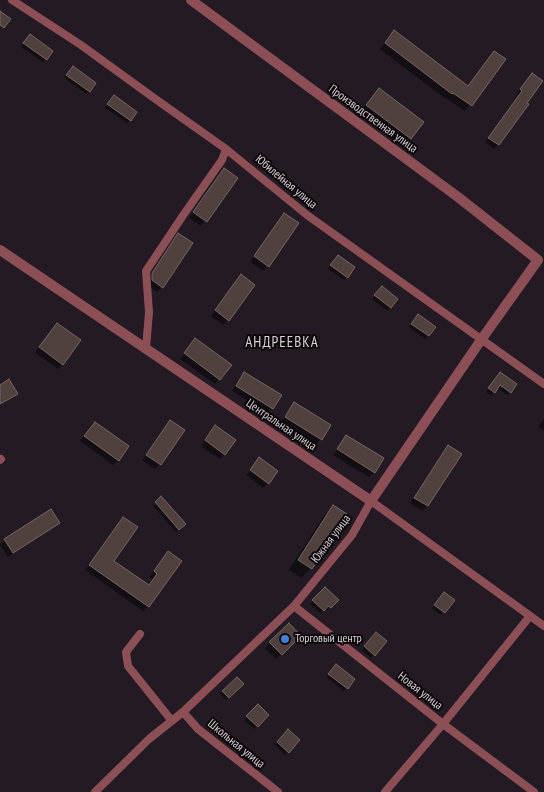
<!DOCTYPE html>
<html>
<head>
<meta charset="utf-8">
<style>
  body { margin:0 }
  canvas { display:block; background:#241a23 }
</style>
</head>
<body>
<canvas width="544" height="792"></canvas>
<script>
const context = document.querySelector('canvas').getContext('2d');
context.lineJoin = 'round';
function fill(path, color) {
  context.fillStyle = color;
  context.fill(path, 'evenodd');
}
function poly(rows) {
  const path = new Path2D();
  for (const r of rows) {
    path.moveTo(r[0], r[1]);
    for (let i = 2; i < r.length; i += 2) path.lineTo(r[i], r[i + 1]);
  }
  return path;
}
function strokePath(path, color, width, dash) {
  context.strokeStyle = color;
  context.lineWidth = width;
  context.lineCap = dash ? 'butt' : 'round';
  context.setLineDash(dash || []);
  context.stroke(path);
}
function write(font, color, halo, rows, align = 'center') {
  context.font = font + ' "PT Sans Narrow",sans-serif';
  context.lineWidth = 4;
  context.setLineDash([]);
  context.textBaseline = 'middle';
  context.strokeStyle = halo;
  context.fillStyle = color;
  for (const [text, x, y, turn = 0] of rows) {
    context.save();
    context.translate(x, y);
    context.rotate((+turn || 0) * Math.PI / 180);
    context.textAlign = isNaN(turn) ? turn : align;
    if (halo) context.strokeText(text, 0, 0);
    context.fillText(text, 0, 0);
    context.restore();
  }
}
fill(poly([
  [394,32,467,87,494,52,504,60,465,111,446,98,446,99,380,49],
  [27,39,52,51,43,62,21,47],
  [70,70,89,91,86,94,64,78],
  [527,79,498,145,494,149,485,142,518,96,517,94],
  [379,89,410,138,404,145,360,112],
  [111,100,135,112,127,123,105,108],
  [224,169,236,178,201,226,189,218],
  [284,214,268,266,263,271,250,262],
  [178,235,162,287,157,292,148,286,147,279],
  [335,259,347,277,344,280,328,269],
  [236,281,228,320,223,325,211,316],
  [379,290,397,299,387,311,372,299],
  [415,319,434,327,425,339,409,327],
  [57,324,62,364,58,369,35,353],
  [195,340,219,379,215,384,180,359],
  [245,373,272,408,267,413,232,391],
  [497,377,510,392,507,395,497,388,491,395,486,392],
  [294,404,321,439,316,444,281,422],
  [544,419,544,431,538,427],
  [170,422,160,464,155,469,142,460],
  [95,423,118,460,113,465,80,441],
  [215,427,224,454,220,459,201,446],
  [347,437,374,472,369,477,333,455],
  [449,446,460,454,427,506,422,511,410,503,444,451],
  [259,459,268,483,263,488,246,475],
  [161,498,184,524,176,532,153,506],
  [333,507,311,568,301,578,289,570,323,517],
  [123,519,112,561,148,586,153,579,149,577,168,553,148,606,143,611,85,570],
  [59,522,54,527,8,557,0,545,5,540],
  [325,588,337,600,327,610,325,608,320,613,310,604],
  [441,597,453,601,441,615,432,609],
  [289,625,300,636,276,659,265,648],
  [373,636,374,655,371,658,362,650],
  [333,669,347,688,344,691,326,677],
  [237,678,242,684,225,700,220,694],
  [258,706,267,715,254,729,244,720],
  [288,730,299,740,285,755,275,745]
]), '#0007');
const building = poly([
  [0,11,11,19,4,28,0,25,0,11],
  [394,30,468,86,494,51,506,59,472,106,453,93,452,94,385,43,394,30],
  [30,34,53,51,47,60,23,43,30,34],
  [73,66,96,83,90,92,66,75,73,66],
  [532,73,543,81,527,103,529,104,499,145,488,138,522,91,520,89,532,73],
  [379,88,424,122,411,139,366,105,379,88],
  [114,95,137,112,131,121,107,104,114,95],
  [224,168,238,178,207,222,193,212,224,168],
  [284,213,299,223,269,267,254,256,284,213],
  [178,233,193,243,163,288,152,280,152,273,178,233],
  [338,255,355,267,348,278,330,265,338,255],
  [241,274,255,285,229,321,215,310,241,274],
  [382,286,398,299,391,308,374,295,382,286],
  [418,314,436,327,429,336,411,324,418,314],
  [57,323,81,340,63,365,39,347,57,323],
  [195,338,232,365,220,380,184,353,195,338],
  [244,372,282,395,273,409,236,386,244,372],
  [500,372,517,384,511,393,500,385,495,393,488,388,500,372],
  [9,379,18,394,0,404,0,385,9,379],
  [294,402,331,425,322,440,285,417,294,402],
  [170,420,185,430,161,465,146,455,170,420],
  [95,422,129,446,119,461,84,436,95,422],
  [215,425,236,440,225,455,205,440,215,425],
  [346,435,384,458,375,473,337,449,346,435],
  [448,445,462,454,428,506,414,498,448,445],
  [259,457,278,471,269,484,250,470,259,457],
  [161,496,186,524,179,530,155,502,161,496],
  [333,505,347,514,312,569,298,560,333,505],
  [51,509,60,523,13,553,4,539,51,509],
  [123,517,138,527,114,561,149,585,157,574,154,571,168,551,182,561,149,607,89,565,123,517],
  [325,587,339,600,331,608,328,606,324,611,312,600,325,587],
  [444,592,455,600,445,613,434,605,444,592],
  [289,623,301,636,282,655,269,642,289,623],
  [376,632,387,641,375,656,364,646,376,632],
  [336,664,355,679,348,689,328,674,336,664],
  [237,677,244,684,229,698,222,691,237,677],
  [258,704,269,715,258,727,246,716,258,704],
  [288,729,300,740,289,753,277,742,288,729]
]);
fill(building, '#51413e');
strokePath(building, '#766662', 1);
strokePath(poly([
  [12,0,81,45,154,98,226,149,307,215,544,384],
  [146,349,149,312,146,271,184,214,222,160,226,149],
  [0,460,1,459],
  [294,606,443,724,534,792],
  [140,634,126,652,128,666,172,721],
  [183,712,198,729,217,744,278,792],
  [95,792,149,739,183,712,294,606,352,535,371,501,544,626],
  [385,792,443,724,530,616]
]), '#8d4f56', 8);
strokePath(poly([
  [0,250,371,501,481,340,538,260,458,197,191,0]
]), '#8d4f56', 10);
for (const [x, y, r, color] of [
  [285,639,5,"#3f7fe0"]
]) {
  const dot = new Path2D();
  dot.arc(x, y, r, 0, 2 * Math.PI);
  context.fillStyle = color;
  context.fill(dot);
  strokePath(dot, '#0b070a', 2);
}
write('12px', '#d8d1d7', '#0b070a', [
  ["Производственная улица",373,119,36],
  ["Юбилейная улица",286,182,40],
  ["Центральная улица",281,425,34],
  ["Южная улица",331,539,-53],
  ["Новая улица",420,691,38],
  ["Школьная улица",236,744,39]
]);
write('12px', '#d8d1d7', '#0b070a', [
  ["Торговый центр",295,639]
], 'left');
context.letterSpacing = '1px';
write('15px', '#d8d1d7', '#0b070a', [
  ["АНДРЕЕВКА",282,343]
]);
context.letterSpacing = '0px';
</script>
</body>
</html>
